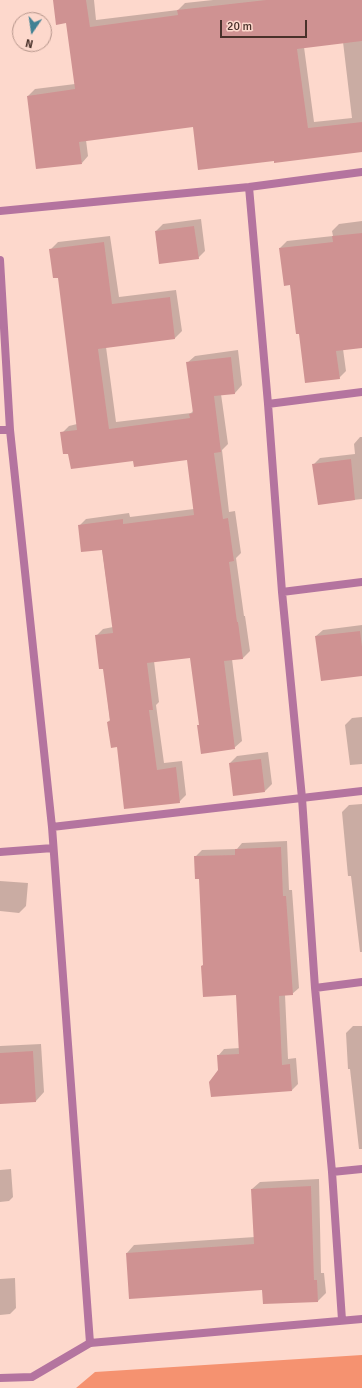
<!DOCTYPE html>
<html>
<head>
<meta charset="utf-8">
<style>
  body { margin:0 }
  #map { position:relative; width:362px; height:1388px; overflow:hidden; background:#fdd8cc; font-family:Signika,sans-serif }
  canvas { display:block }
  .north { position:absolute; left:12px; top:12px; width:40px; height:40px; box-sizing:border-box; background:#fdd8cc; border:1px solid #b5958b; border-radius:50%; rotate:193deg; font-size:11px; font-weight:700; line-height:16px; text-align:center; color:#49312a }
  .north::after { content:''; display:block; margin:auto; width:14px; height:18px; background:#408194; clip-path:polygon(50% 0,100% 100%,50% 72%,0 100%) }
  .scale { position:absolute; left:220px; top:20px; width:87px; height:18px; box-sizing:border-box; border:2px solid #49312a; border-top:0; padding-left:5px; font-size:12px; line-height:14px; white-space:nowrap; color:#49312a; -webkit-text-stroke:3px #fdd8cc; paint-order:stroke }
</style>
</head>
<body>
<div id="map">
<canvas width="362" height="1388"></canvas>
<div class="north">N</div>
<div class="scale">20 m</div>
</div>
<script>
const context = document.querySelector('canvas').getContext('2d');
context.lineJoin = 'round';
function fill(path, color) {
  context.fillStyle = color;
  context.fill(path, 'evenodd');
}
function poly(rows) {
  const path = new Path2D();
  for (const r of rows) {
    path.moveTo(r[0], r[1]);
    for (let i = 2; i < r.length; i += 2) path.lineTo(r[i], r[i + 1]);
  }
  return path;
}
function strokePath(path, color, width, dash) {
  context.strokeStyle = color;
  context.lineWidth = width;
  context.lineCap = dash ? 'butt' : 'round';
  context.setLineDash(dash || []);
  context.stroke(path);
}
fill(poly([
  [362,1355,362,1388,76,1388,95,1372]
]), '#f59270');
fill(poly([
  [54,0,94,0,96,20,178,10,185,3,213,0,362,0,362,151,275,160,194,126,86,140,88,156,82,163,28,96,35,89,75,84,67,22],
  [343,42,352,118,314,122,304,47],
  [201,219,205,251,198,258,156,231,163,224],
  [362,221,362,347,343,349,346,371,339,378,300,333,290,284,280,248,287,241,333,236,332,231,339,224],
  [110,236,119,297,176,290,182,331,175,338,106,347,116,422,191,413,194,410,187,363,195,356,238,350,242,385,235,393,221,394,228,444,222,450,229,512,235,511,241,553,236,558,244,616,245,616,250,651,243,658,232,659,242,741,234,748,200,724,191,657,154,661,159,702,156,705,164,763,182,761,186,795,179,802,118,746,108,722,110,720,104,668,96,636,103,629,113,627,102,549,79,526,86,519,129,513,130,517,194,509,188,459,134,460,69,452,62,433,69,426,77,424,59,276,51,249,58,242],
  [360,437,362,437,362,499,319,504,314,464,320,458,355,454,354,444],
  [362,625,362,675,316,636,323,630],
  [362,717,362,764,350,765,345,725,352,718],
  [268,752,272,784,265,791,230,763,237,756],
  [362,804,362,952,360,952,351,876,348,876,342,812,349,805],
  [287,841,289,890,292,890,299,988,292,994,285,995,288,1059,296,1058,298,1084,292,1090,218,1056,224,1049,240,1048,237,994,204,964,200,878,195,857,202,850,237,849,242,843],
  [0,881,28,883,26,906,19,913,0,911],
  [353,1026,362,1026,362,1149,359,1149,350,1069,348,1069,346,1033],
  [41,1044,44,1092,36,1101,0,1102,0,1046],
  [11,1169,13,1197,9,1201,0,1202,0,1170],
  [319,1179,321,1273,324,1273,326,1293,318,1301,263,1289,127,1253,134,1245,255,1237,252,1189,260,1182],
  [15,1278,16,1308,10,1314,0,1315,0,1279]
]), '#0003');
fill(poly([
  [53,0,86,0,90,27,178,15,177,10,266,0,362,0,362,41,297,49,308,128,362,122,362,152,274,163,274,161,198,170,193,127,79,142,82,164,36,169,27,96,75,89,66,23,56,25],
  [194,226,199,259,159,264,155,231],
  [362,233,362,348,336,351,340,379,305,383,299,334,296,334,290,285,284,286,279,248,333,242,332,236],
  [104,242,112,304,170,297,175,339,98,349,109,429,190,418,189,414,193,413,186,362,231,357,235,394,214,396,221,452,214,453,223,519,228,518,234,561,229,562,237,622,238,622,243,659,224,661,235,749,201,754,197,725,199,725,190,658,147,663,153,710,149,710,157,770,176,767,180,803,124,809,117,747,111,748,107,722,110,721,103,669,99,669,95,635,113,633,102,550,81,552,78,525,123,519,123,524,194,515,187,460,134,467,133,461,71,469,68,454,63,454,60,432,77,430,58,278,53,278,49,249],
  [351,459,355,500,318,505,312,464],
  [360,631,362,647,362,676,321,681,315,636],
  [261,759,265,792,233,796,229,763],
  [281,847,283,896,286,896,293,995,279,996,282,1065,290,1064,292,1091,211,1097,209,1082,218,1070,217,1055,239,1054,236,995,203,997,201,966,203,965,199,879,195,879,194,856,235,855,235,849],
  [33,1051,36,1102,0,1104,0,1053],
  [311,1186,314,1280,317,1280,318,1302,263,1304,262,1290,129,1299,126,1253,254,1244,251,1189]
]), '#cf9292');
strokePath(poly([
  [0,1378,32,1377,90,1343]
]), '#b4749f', 8);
strokePath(poly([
  [249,187,268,404,282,592,302,798,315,988,332,1172,342,1320],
  [0,211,249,187,362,172],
  [0,260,10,430,52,827,90,1343,362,1319],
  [268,404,362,392],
  [0,430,10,430],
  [282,592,362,582],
  [52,827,362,791],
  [0,852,53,848],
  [315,988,362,982],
  [332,1172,362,1169]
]), '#b4749f', 8);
</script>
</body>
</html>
